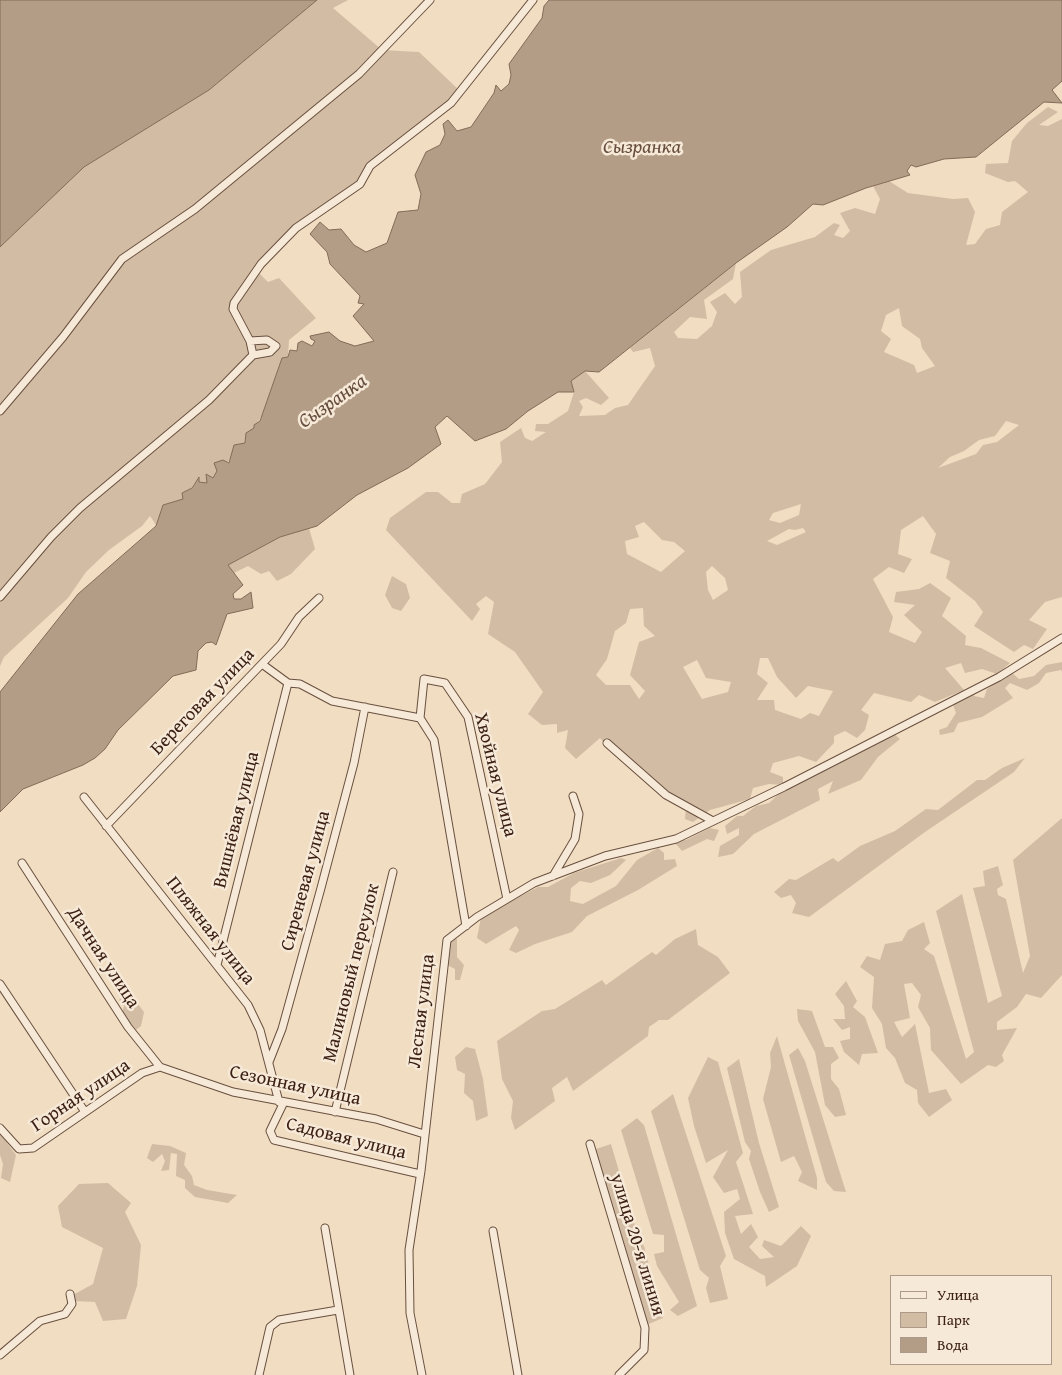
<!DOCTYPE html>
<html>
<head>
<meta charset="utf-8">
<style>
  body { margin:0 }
  #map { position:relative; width:1062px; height:1375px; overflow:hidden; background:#f1ddc1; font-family:"Gentium Book Plus",serif }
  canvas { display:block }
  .legend { position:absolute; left:890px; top:1275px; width:162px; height:90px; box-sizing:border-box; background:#f6e9d7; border:1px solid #ac9989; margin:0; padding:6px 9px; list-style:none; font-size:15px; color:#3c2014 }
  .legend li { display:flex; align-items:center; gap:10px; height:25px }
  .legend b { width:25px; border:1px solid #ac9989 }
</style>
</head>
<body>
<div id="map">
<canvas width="1062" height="1375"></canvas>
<ul class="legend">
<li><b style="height:6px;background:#f6e9d7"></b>Улица</li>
<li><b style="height:14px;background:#d2bda4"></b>Парк</li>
<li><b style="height:14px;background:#b39d86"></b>Вода</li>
</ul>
</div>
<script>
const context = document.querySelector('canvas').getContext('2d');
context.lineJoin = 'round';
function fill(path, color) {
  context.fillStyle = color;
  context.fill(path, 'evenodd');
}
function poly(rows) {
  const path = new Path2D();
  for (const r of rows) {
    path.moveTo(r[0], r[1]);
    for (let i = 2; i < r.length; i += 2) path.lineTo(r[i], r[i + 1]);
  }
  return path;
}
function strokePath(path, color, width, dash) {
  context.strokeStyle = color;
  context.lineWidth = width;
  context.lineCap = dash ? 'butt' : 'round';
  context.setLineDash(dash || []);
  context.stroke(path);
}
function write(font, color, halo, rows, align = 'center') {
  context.font = font + ' "Gentium Book Plus",serif';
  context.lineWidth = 5;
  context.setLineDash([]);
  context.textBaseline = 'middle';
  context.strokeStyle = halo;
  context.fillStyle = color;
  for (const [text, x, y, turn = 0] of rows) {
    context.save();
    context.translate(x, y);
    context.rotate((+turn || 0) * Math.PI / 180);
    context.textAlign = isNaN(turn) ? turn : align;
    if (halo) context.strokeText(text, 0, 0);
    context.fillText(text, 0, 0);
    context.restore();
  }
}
fill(poly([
  [317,0,348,0,333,8,382,50,419,52,460,91,451,103,370,166,360,184,296,228,257,271,268,282,279,278,316,318,289,340,288,357,282,358,264,412,245,443,213,478,206,474,207,483,199,482,198,478,183,499,163,505,156,525,150,516,142,526,109,550,86,572,68,598,4,657,0,666,0,247,84,167,209,90],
  [1048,107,1058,112,1039,125,1048,126,1062,119,1062,597,1045,602,1029,620,1047,629,1033,649,1024,645,1014,652,974,626,983,612,975,601,946,578,950,561,930,553,936,534,923,516,901,530,898,554,912,559,904,573,889,567,873,579,893,617,889,632,915,643,922,632,904,615,915,605,894,602,896,592,919,589,930,583,951,598,942,616,966,636,965,645,981,648,1010,663,997,674,982,669,965,673,961,663,945,668,964,690,935,702,919,695,911,702,874,693,861,710,869,715,865,730,857,738,845,731,834,736,834,743,816,762,799,756,773,763,770,772,783,777,783,785,769,784,753,788,750,799,710,810,693,822,685,819,686,805,612,752,600,738,576,759,565,748,568,730,557,733,557,724,542,725,528,714,543,692,515,652,488,634,494,602,486,596,476,604,480,609,472,621,386,530,390,518,426,492,438,492,452,503,460,503,462,494,485,484,502,462,500,442,521,428,525,438,532,441,546,432,535,431,536,424,548,424,568,411,574,392,571,381,585,371,609,398,601,405,586,398,579,401,583,407,579,416,605,415,615,408,628,405,655,366,650,348,633,352,630,348,736,263,733,279,704,300,707,319,690,317,674,332,678,338,697,339,712,326,717,312,710,302,725,293,735,304,742,297,740,272,771,250,815,237,834,223,840,225,834,235,843,238,850,231,840,213,855,208,875,214,880,199,873,186,889,181,908,193,953,199,968,198,975,212,966,245,975,244,986,229,1000,225,1002,212,1028,192,1015,181,1008,182,985,173,986,164,1008,163,1012,141,1027,123],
  [899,308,902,326,920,339,922,348,935,366,917,373,914,365,884,352,891,339,881,331,886,315],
  [1006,421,1019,425,997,442,983,445,976,454,938,468,950,457,964,451,979,440,995,436],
  [801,504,799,515,780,523,769,520,773,513],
  [644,522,662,540,674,542,685,551,661,572,627,554,625,541,639,537,635,526],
  [803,528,806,532,777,545,767,541,789,529,795,530],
  [712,566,725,578,728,590,713,600,708,590,706,572],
  [643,608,644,626,655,636,639,642,630,675,645,691,639,699,630,685,606,685,596,675,607,659,615,631,626,623,630,609],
  [760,658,768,658,777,677,796,698,808,686,833,691,819,716,810,713,801,719,775,710,774,700,757,700,768,683,757,674],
  [697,660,706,678,731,682,728,692,702,699,683,667],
  [309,528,315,549,291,574,277,581,269,571,261,574,248,566,234,573,228,565,280,537],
  [392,576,406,584,410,598,401,611,392,608,385,595],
  [1062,662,1062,672,1061,670,1046,673,1039,683,1027,690,1010,683,1005,688,1013,698,982,717,958,723,954,732,940,735,939,730,947,727,956,713,953,705,972,690,974,696,984,698,987,689,1011,672,1019,679,1034,676,1046,665],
  [894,734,900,739,878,757,861,780,828,794,833,781,818,789,820,800,754,834,733,854,718,857,720,846,739,835,739,828,727,834,725,826,737,816,743,816,756,806,769,803,780,793],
  [1025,758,1014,772,925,832,809,917,792,913,796,903,791,895,781,898,774,892,789,879,796,880,833,858,838,862,860,846,895,831,926,809,938,810,977,780,985,780,1002,768],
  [1062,818,1062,975,1041,998,1026,994,1017,1007,997,1022,997,1030,1017,1028,1002,1055,1004,1061,996,1067,988,1065,961,1084,931,1050,930,1028,918,1007,921,995,912,983,904,984,910,1018,894,1022,902,1037,915,1024,929,1093,946,1089,952,1100,929,1117,918,1103,917,1090,905,1083,895,1058,886,1048,882,1024,872,1008,874,977,860,967,867,956,880,960,885,944,902,941,908,930,924,922,930,943,924,949,934,956,966,1059,974,1052,936,911,962,894,988,1003,1002,996,973,888,985,886,983,871,998,866,1003,885,997,889,998,895,1006,899,1023,973,1030,956,1013,860],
  [710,828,719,830,714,841,707,839,682,851,675,843,680,839,686,840],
  [658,848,664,853,664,860,675,859,677,866,638,890,587,916,572,932,535,944,516,953,509,950,519,930,516,926,486,944,477,938,481,917,538,887,548,887,574,873,621,858,626,860,610,875,591,883,580,881,571,888,570,901,583,904,616,886,637,860],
  [696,929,698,945,718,957,730,973,668,1020,659,1020,649,1027,648,1036,573,1091,567,1077,552,1088,555,1101,515,1130,511,1118,513,1101,502,1079,497,1041,542,1011,555,1009,602,980,606,985,652,952,656,955,675,939],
  [450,939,457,939,457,957,464,965,460,980,455,980,455,969,447,965],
  [846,981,857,1001,853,1007,865,1017,878,1053,862,1054,859,1065,844,1052,840,1041,850,1039,850,1027,842,1030,833,1019,845,1019,844,1006,835,994],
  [128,991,144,1012,141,1026,136,1030,122,1013,124,1006,119,1000],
  [797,1009,812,1011,825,1047,833,1047,839,1058,831,1064,831,1079,839,1089,846,1115,835,1117,825,1105,815,1052,798,1021],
  [777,1036,817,1178,817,1190,798,1181,802,1172,794,1156,781,1162,763,1099,771,1067,770,1053],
  [466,1047,475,1049,483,1079,488,1116,476,1121,473,1101,464,1093,465,1074,457,1070,455,1057],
  [798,1048,805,1061,846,1192,834,1191,826,1182,789,1055],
  [708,1057,718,1062,743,1153,736,1162,753,1214,735,1216,741,1234,751,1224,758,1237,749,1247,760,1259,774,1257,762,1246,764,1240,781,1246,801,1226,811,1236,797,1266,766,1287,765,1276,734,1259,725,1233,724,1212,740,1199,737,1189,724,1193,713,1177,728,1150,706,1163,694,1126,688,1098],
  [739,1059,759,1143,779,1207,769,1212,760,1192,749,1159,751,1151,745,1142,727,1068],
  [673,1094,726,1256,720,1266,728,1299,710,1303,706,1288,709,1278,700,1270,651,1111],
  [637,1118,644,1125,697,1306,678,1316,670,1310,679,1302,657,1266,654,1254,664,1252,664,1235,653,1234,621,1130],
  [0,1133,16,1155,10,1182,1,1178,3,1164,0,1155],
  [152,1144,170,1146,186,1153,184,1165,192,1176,194,1185,207,1190,237,1195,228,1203,195,1197,185,1188,185,1180,176,1176,177,1154,171,1153,169,1170,161,1171,165,1161,162,1154,153,1162,147,1158],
  [611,1144,635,1226,635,1236,644,1246,663,1318,644,1326,593,1150],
  [108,1183,131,1203,125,1212,141,1245,137,1286,126,1319,103,1321,95,1302,74,1301,71,1296,93,1284,103,1248,62,1227,58,1206,79,1184]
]), '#d2bda4');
const water = poly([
  [0,0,317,0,209,90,84,167,0,247,0,0],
  [549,0,1062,0,1062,81,1052,90,1062,103,1044,102,976,157,944,159,916,167,911,165,907,171,910,175,866,188,823,205,813,204,787,227,736,263,599,372,585,371,571,381,574,392,558,392,528,411,506,429,475,441,447,416,435,427,441,444,408,468,357,495,317,526,280,537,228,565,243,585,233,594,234,599,241,599,251,592,253,608,227,614,216,645,212,642,206,643,198,651,196,670,173,676,118,730,105,749,95,758,83,765,23,789,0,812,0,692,78,594,156,526,163,505,183,499,182,493,192,488,199,477,199,482,207,483,206,474,213,478,217,471,214,463,223,460,229,463,234,445,245,443,246,433,254,428,254,425,260,421,282,358,288,357,290,350,297,351,298,343,302,341,312,346,315,341,311,339,310,336,329,332,340,341,355,346,374,341,353,316,364,304,358,303,360,296,330,264,327,252,310,234,320,222,329,230,341,229,354,245,366,252,387,243,398,212,418,210,421,194,415,175,426,152,440,145,445,134,443,124,448,120,457,131,471,127,494,93,496,85,501,91,509,84,511,75,509,64,542,18,544,6,549,0]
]);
fill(water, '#b39d86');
strokePath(water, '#836b58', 1);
const minor = poly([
  [250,341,267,340,276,346,270,352,253,355],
  [0,411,63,337,122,259,195,209,359,74,430,0],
  [0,597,51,537,80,508,209,400,253,355,250,341,233,309,234,303,261,264,296,228,360,184,370,166,451,103,533,0],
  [262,664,288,683,300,684,332,701,420,718],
  [607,743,666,795,713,821],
  [84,797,248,1005,260,1030,279,1102],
  [106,826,281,644,299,617,319,598],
  [22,863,128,1027,160,1067],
  [553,876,575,839,579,814,573,796],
  [466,926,434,740,420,718,424,679,445,683,468,717,507,899],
  [217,965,288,683],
  [0,984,85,1112],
  [269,1062,282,1029,321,888,354,763,365,707],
  [160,1067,233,1092,376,1119,424,1134],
  [284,1102,270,1131,274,1140,420,1174],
  [335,1112,393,872],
  [0,1128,19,1149,33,1148,142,1073,160,1067],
  [590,1144,645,1328,644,1350,619,1375],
  [325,1228,350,1375],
  [493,1231,518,1375],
  [0,1355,40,1321,65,1314,72,1304,70,1294],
  [259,1375,270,1327,279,1320,338,1310],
  [422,1375,410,1313,409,1250,421,1171,447,940,477,917,534,883,605,856,676,839,784,787,999,677,1062,638]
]);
strokePath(minor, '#694f3f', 9);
strokePath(minor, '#f6e9d7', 7);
write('19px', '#3c2014', '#f6e9d7', [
  ["Береговая улица",203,702,-46],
  ["Хвойная улица",495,775,76],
  ["Вишнёвая улица",237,820,-76],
  ["Сиреневая улица",306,881,-75],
  ["Пляжная улица",210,931,52],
  ["Дачная улица",103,958,57],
  ["Малиновый переулок",352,973,-76],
  ["Лесная улица",422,1011,-83],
  ["Сезонная улица",295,1086,12],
  ["Горная улица",81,1096,-34],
  ["Садовая улица",346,1139,14],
  ["улица 20-я линия",637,1245,73]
]);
write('italic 20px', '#664c3c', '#f6e9d7', [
  ["Сызранка",642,148],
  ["Сызранка",333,402,-35]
]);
</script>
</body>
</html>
